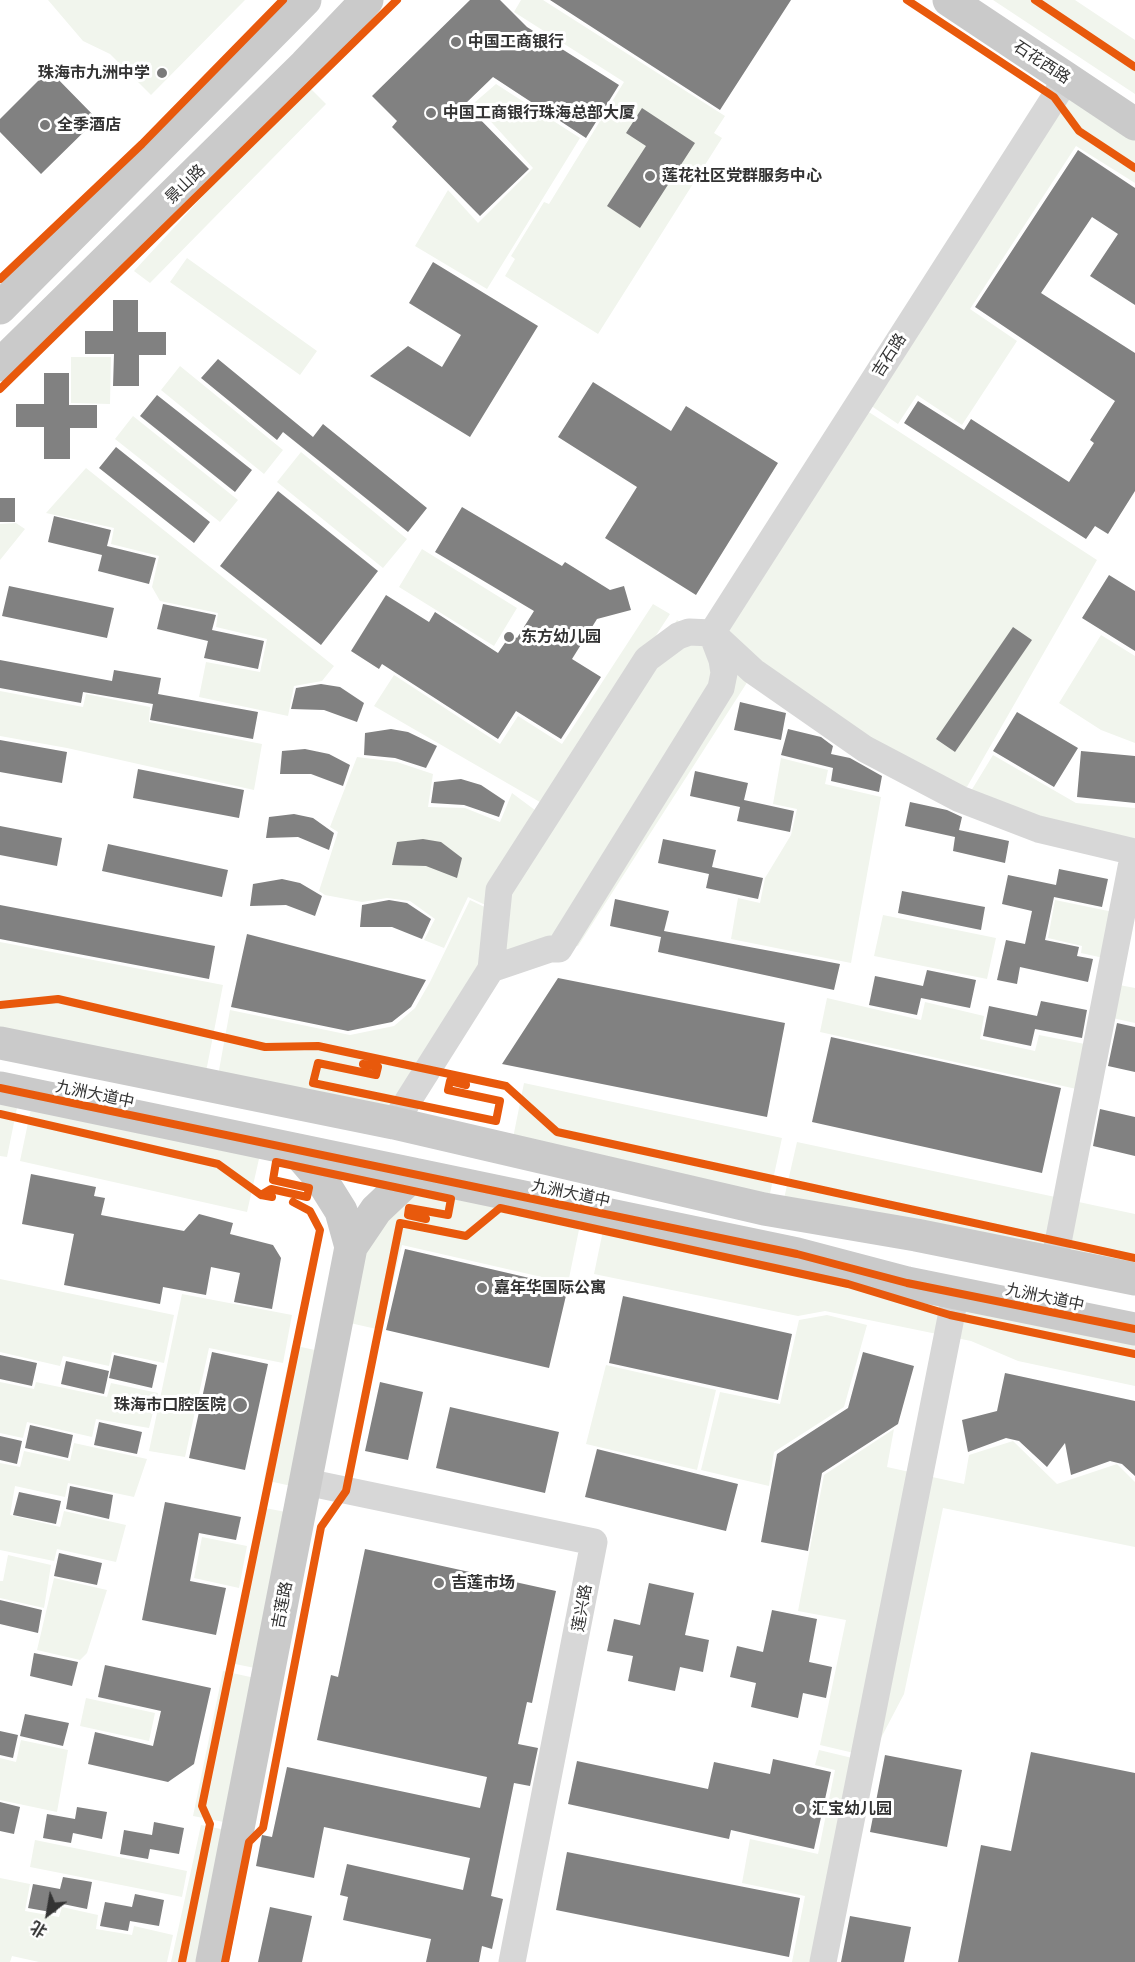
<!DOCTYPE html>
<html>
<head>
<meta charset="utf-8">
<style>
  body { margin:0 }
  #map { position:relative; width:1135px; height:1962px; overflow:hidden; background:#fff; font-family:Commissioner,"Noto Sans SC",sans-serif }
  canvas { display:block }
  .north { position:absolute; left:18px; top:1884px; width:60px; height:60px; -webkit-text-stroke:4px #fff; paint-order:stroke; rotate:211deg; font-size:16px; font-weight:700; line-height:24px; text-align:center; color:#333 }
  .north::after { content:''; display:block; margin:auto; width:21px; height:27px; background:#333; clip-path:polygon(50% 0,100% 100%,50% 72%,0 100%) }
</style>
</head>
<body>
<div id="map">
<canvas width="1135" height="1962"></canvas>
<div class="north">北</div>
</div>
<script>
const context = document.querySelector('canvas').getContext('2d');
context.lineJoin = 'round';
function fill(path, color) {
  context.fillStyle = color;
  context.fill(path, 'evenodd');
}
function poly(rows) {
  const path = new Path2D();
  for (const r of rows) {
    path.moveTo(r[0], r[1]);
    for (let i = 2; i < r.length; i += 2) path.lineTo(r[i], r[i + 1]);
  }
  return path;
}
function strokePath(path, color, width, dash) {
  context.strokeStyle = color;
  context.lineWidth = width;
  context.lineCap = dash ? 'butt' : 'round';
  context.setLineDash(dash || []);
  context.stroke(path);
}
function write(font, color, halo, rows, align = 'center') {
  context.font = font + ' Commissioner,"Noto Sans SC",sans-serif';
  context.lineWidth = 6;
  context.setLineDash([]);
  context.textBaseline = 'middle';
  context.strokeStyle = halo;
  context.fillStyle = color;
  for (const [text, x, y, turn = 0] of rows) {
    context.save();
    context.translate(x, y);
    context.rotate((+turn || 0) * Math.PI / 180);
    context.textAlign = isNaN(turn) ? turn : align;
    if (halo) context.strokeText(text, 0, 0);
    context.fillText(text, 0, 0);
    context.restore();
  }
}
fill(poly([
  [48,0,245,0,151,95,110,54,83,41],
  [521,0,543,0,725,116,714,133,722,138,598,334,505,276,515,259,511,256,544,202,549,204,624,82,514,12],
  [993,0,1075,0,1135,40,1135,94],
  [306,84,326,104,150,283,134,271],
  [496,84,580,138,487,289,415,246,448,190,478,223,533,168,474,103],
  [1069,86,1135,130,1135,183,1076,146,970,309,1017,341,962,425,917,395,898,424,864,401],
  [187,258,317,351,300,375,170,282],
  [71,357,111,357,110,404,71,403],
  [180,366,283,450,264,474,161,390],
  [858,405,1097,560,960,799,712,633],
  [133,416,238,500,220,522,115,439],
  [301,452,407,539,383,568,277,482],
  [86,468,334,666,322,681,294,686,288,716,199,697,206,662,260,672,267,639,216,627,218,613,160,601,152,587,159,556,111,544,114,528,46,513],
  [16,523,25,529,0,560,0,524],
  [422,549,517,608,494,646,399,587],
  [653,604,670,614,545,805,374,706,394,675,500,744,518,716,562,744],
  [677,620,708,640,748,681,578,946,549,945,497,961,504,891],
  [1101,635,1135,656,1135,743,1101,730,1059,703],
  [0,691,83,707,86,694,150,707,149,722,262,744,254,790,67,748,0,736],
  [993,755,1076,803,1135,808,1135,848,968,796],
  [357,757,397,762,433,774,428,807,465,808,500,822,512,793,543,816,492,908,468,897,444,948,424,940,435,919,410,901,387,898,362,902,325,895,319,891,338,832,330,827],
  [781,758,828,770,825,784,881,797,851,963,731,939,738,898,760,903,765,878,791,835,797,809,773,804],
  [470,900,491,910,486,967,390,1115,217,1081,230,1010,350,1035,394,1026,415,1008,430,982],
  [1055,900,1118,913,1108,959,1081,953,1082,946,1048,938],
  [883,915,996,938,987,979,874,956],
  [0,942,223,985,205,1077,0,1037],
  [1114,984,1135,988,1135,1023,1108,1017],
  [827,998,921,1020,925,1002,984,1016,980,1039,1035,1051,1039,1035,1090,1045,1081,1090,820,1032],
  [524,1083,782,1138,769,1198,512,1143],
  [0,1094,19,1098,7,1157,0,1156],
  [33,1099,261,1150,247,1212,20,1161],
  [797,1142,1135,1214,1135,1279,783,1203],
  [419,1179,582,1215,568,1283,402,1245,381,1330,341,1321,356,1249],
  [606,1216,1135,1324,1135,1386,1018,1361,971,1341,825,1311,798,1316,594,1274],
  [0,1279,174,1315,164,1363,112,1352,109,1366,63,1356,60,1366,0,1352],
  [182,1294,292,1315,283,1363,209,1348,185,1457,149,1451],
  [827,1315,867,1325,844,1407,774,1452,769,1486,701,1470,720,1392,780,1404,799,1320],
  [292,1345,324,1352,296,1487,264,1480],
  [606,1365,716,1390,697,1470,586,1444],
  [0,1382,34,1389,36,1382,107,1397,111,1383,158,1393,149,1428,96,1419,92,1437,27,1422,23,1438,0,1433],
  [894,1429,887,1467,964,1484,969,1455,1013,1441,1057,1484,1117,1464,1135,1482,1135,1547,943,1508,904,1694,871,1757,820,1745,846,1620,798,1611,824,1475],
  [74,1443,147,1459,134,1497,68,1483,65,1497,15,1486,10,1515,60,1527,64,1511,126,1525,116,1562,57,1549,54,1561,0,1550,0,1463,20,1467,24,1451,70,1461],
  [260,1507,296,1514,265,1670,230,1663],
  [202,1537,247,1546,239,1588,194,1578],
  [8,1555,51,1565,44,1608,0,1598,0,1581,3,1581],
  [54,1578,107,1590,87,1653,80,1660,37,1650],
  [223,1671,264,1680,234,1824,193,1816],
  [86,1698,155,1713,149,1741,80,1726],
  [21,1740,68,1750,57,1812,0,1800,0,1758,16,1762],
  [819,1750,869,1762,828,1962,792,1962,805,1896,742,1883,750,1839,818,1854,835,1770,815,1765],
  [201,1825,231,1831,207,1962,171,1962],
  [35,1840,187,1871,182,1897,30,1867],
  [0,1878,30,1884,25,1911,59,1917,62,1907,98,1915,96,1929,132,1935,134,1926,173,1935,167,1962,39,1962,12,1956,10,1962,0,1962]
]), '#f1f5ed');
fill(poly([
  [470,0,500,0,527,27,619,85,586,138,493,77,465,104,529,169,480,216,392,127,397,121,372,96],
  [550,0,791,0,720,110],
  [49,70,97,119,41,174,0,132,0,119],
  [642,108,695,143,640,228,607,206,646,146,626,133],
  [1078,150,1135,188,1135,305,1090,276,1118,234,1092,217,1041,293,1135,353,1135,491,1108,534,1095,526,1086,539,904,423,918,401,964,430,971,419,1069,482,1094,443,1090,440,1115,401,975,307],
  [433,262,538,326,470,437,370,376,408,346,442,367,461,335,409,303],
  [113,300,138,300,138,332,166,332,166,355,139,355,139,386,113,386,114,354,85,354,85,331,113,331],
  [218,359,313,437,323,424,427,508,408,532,283,432,277,440,201,378],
  [44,373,69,373,69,405,97,405,97,428,70,428,70,459,44,459,44,427,16,427,16,404,44,404],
  [593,382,671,431,686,406,778,463,696,595,605,538,637,487,558,437],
  [157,395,252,470,235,492,140,416],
  [116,447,210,522,194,543,99,468],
  [278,491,378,571,321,645,220,566],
  [0,498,15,498,15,522,0,522],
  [462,507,562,566,565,562,610,590,624,586,631,610,597,619,572,659,601,677,561,739,516,711,498,739,382,664,379,669,351,651,386,595,429,622,435,612,498,653,511,634,517,638,534,611,435,552],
  [54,516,111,530,107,546,156,558,149,584,98,571,102,555,48,542],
  [1109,575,1135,591,1135,651,1082,618],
  [9,586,114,608,107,638,2,616],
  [163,604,216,615,212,630,264,641,258,669,204,658,208,641,157,629],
  [1013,627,1032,640,955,752,936,739],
  [0,660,112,681,114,670,161,678,158,694,258,712,253,739,150,720,153,704,83,692,81,703,0,688],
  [321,684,340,687,364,703,357,722,324,710,291,709,296,688],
  [740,702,786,713,781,740,734,730],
  [1017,712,1078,748,1054,787,993,751],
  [391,729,408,732,437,746,426,768,395,758,364,755,365,733],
  [788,729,821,737,833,746,831,754,850,758,882,776,879,792,831,781,833,768,781,755],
  [0,740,67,752,62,783,0,772],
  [305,749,329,754,350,765,343,786,311,774,280,774,282,751],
  [1081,751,1135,756,1135,803,1077,797],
  [138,769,244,790,239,818,133,798],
  [695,771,748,783,744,800,794,811,790,832,737,821,740,807,690,796],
  [461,779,481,785,505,801,499,817,464,805,431,803,434,782],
  [910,802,947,810,962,817,959,830,1009,841,1005,863,953,851,955,837,905,826],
  [294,814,313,818,334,833,329,850,298,837,266,838,269,817],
  [0,826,62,838,57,866,0,855],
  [423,839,441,842,462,858,457,878,426,866,392,865,397,842],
  [663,839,716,850,712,867,763,878,758,899,706,888,709,874,658,863],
  [108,844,228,870,222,897,102,871],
  [1059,869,1108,879,1102,907,1054,897,1045,940,1079,947,1077,956,1093,959,1088,982,1020,967,1017,984,997,980,1006,940,1025,944,1032,911,1002,904,1008,875,1056,885],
  [282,879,300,883,322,896,315,916,286,905,250,906,253,884],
  [902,891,985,907,981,930,898,913],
  [615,899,669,911,664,931,840,964,834,990,658,952,661,937,610,926],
  [389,900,407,903,431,919,422,939,392,927,360,927,362,905],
  [0,905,215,946,209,979,0,939],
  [247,934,426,980,411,1007,392,1022,348,1031,231,1007],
  [927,970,976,980,970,1008,921,998,917,1015,869,1005,875,976,923,986],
  [558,978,785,1023,767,1117,502,1064],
  [1041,1001,1087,1010,1082,1038,1035,1029,1031,1046,983,1036,989,1006,1037,1016],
  [1117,1023,1135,1027,1135,1072,1108,1066],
  [831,1037,1061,1088,1042,1173,812,1122],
  [1100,1109,1135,1117,1135,1156,1093,1146],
  [31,1174,96,1187,94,1196,105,1198,101,1215,184,1231,199,1214,233,1223,230,1234,273,1245,281,1258,272,1309,234,1302,240,1273,211,1267,206,1295,163,1287,160,1304,64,1285,74,1234,22,1224],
  [405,1249,568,1287,549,1368,386,1330],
  [623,1296,792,1334,778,1400,609,1363],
  [212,1352,268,1364,245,1470,189,1458],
  [863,1352,914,1366,898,1424,822,1473,808,1551,761,1542,777,1454,848,1408],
  [0,1355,37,1363,32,1386,0,1379],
  [114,1355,157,1365,152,1388,109,1378],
  [66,1361,109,1371,104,1394,61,1384],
  [1005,1373,1135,1401,1135,1476,1122,1464,1110,1461,1071,1475,1065,1443,1047,1467,1019,1441,1006,1438,968,1452,962,1420,997,1411],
  [380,1382,423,1392,408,1460,365,1451],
  [450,1407,559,1432,545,1493,436,1468],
  [99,1422,142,1432,137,1454,94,1445],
  [30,1425,73,1435,68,1458,25,1448],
  [0,1436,22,1441,17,1464,0,1460],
  [597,1449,738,1484,726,1531,585,1497],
  [70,1486,113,1495,109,1519,66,1509],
  [19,1492,61,1501,56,1524,13,1515],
  [165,1502,241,1517,236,1540,199,1533,190,1581,226,1588,216,1635,142,1620],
  [365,1549,556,1591,532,1703,527,1702,518,1744,538,1748,530,1786,514,1783,491,1896,503,1899,492,1949,482,1946,479,1962,426,1962,431,1939,343,1920,348,1897,340,1895,347,1864,463,1890,470,1858,324,1827,314,1878,256,1866,262,1835,272,1837,287,1767,480,1808,487,1777,317,1740,331,1675,338,1677],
  [59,1553,102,1563,97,1585,54,1576],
  [649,1583,694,1593,685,1635,709,1640,703,1672,680,1667,675,1691,628,1681,633,1656,607,1651,614,1619,640,1625],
  [0,1600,42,1610,38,1633,0,1624],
  [772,1610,817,1619,809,1662,832,1667,826,1698,803,1693,798,1718,751,1707,756,1683,730,1677,737,1646,763,1652],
  [34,1653,78,1662,72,1686,30,1676],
  [105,1665,211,1688,194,1764,168,1782,88,1764,95,1732,153,1746,161,1711,98,1697],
  [25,1714,69,1723,63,1746,20,1736],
  [0,1731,18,1735,13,1758,0,1755],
  [1031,1752,1135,1773,1135,1962,958,1962,981,1845,1011,1851],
  [885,1755,962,1770,947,1847,870,1832],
  [773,1759,831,1772,814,1849,731,1830,729,1839,568,1804,577,1761,708,1789,714,1762,770,1774],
  [0,1802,20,1807,14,1834,0,1831],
  [77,1807,107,1812,102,1839,73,1833,71,1843,43,1838,47,1814,75,1819],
  [154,1822,184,1828,179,1854,150,1849,148,1859,120,1854,124,1830,152,1835],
  [567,1852,800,1898,789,1957,556,1910],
  [63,1877,92,1882,87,1909,58,1903,56,1913,28,1908,33,1884,60,1889],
  [135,1894,164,1900,159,1926,130,1921,128,1931,100,1926,105,1902,132,1907],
  [270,1907,312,1916,302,1962,258,1962],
  [850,1916,911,1927,904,1962,841,1962]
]), '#818181');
strokePath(poly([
  [712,633,1067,78],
  [491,969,550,949,559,949,721,688,724,673,722,660,712,634],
  [394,1123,491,969,499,890,647,659,678,636,689,632,712,633,753,671,865,749,960,799,1038,829,1135,852],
  [1054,1263,1134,852],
  [306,1482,594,1542,512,1962],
  [823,1962,956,1292]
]), '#d7d7d7', 27);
strokePath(poly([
  [949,0,1135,124],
  [0,308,305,0],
  [0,365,305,65,367,0],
  [0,1043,394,1123,764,1209,916,1235,1135,1279],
  [0,1088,797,1254,907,1283,1135,1329],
  [296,1150,321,1179,341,1211,351,1247],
  [212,1962,351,1247,376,1210,414,1174]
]), '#cacaca', 33);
strokePath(poly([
  [907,0,1054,97,1079,131,1135,168],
  [1035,0,1135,67],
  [0,279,142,144,283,0],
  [0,389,397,0],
  [0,1005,58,999,265,1047,318,1046,506,1086,557,1132,1135,1258],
  [363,1064,378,1067,376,1075,318,1063,313,1083,496,1121,500,1101,448,1090,450,1081,466,1085],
  [0,1088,797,1254,907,1283,1135,1329],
  [0,1114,218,1164,261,1195,272,1197],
  [261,1195,271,1189,307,1197,309,1188,273,1180,276,1162,451,1199,448,1215,409,1208,408,1215,426,1219],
  [182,1962,210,1824,202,1806,320,1230,310,1211,293,1202],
  [225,1962,249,1842,263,1828,321,1527,346,1491,400,1223,466,1236,500,1208,848,1284,950,1315,1135,1354]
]), '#e8590c', 8);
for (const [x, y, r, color] of [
  [456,42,6,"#7a7a7a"],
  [162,73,6,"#7a7a7a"],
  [431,113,6,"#7a7a7a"],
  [45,125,6,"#7a7a7a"],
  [650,176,6,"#7a7a7a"],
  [509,637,6,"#7a7a7a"],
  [482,1288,6,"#7a7a7a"],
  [240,1405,8,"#7a7a7a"],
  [439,1583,6,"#7a7a7a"],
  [800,1809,6,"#7a7a7a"]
]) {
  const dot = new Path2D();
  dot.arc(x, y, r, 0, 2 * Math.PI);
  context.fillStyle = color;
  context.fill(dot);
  strokePath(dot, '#fff', 2);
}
write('bold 16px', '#333', '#fff', [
  ["中国工商银行",468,42],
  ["珠海市九洲中学",150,73,"right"],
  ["中国工商银行珠海总部大厦",443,113],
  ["全季酒店",57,125],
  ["莲花社区党群服务中心",662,176],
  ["东方幼儿园",521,637],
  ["嘉年华国际公寓",494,1288],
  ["珠海市口腔医院",226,1405,"right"],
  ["吉莲市场",451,1583],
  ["汇宝幼儿园",812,1809]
], 'left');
write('16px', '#333', '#fff', [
  ["石花西路",1042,62,33],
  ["景山路",185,184,-44],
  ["吉石路",889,355,-57],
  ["九洲大道中",95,1094,12],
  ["九洲大道中",571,1193,12],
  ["九洲大道中",1045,1297,12],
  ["吉莲路",282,1605,-79],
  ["莲兴路",582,1608,-80]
]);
</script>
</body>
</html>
